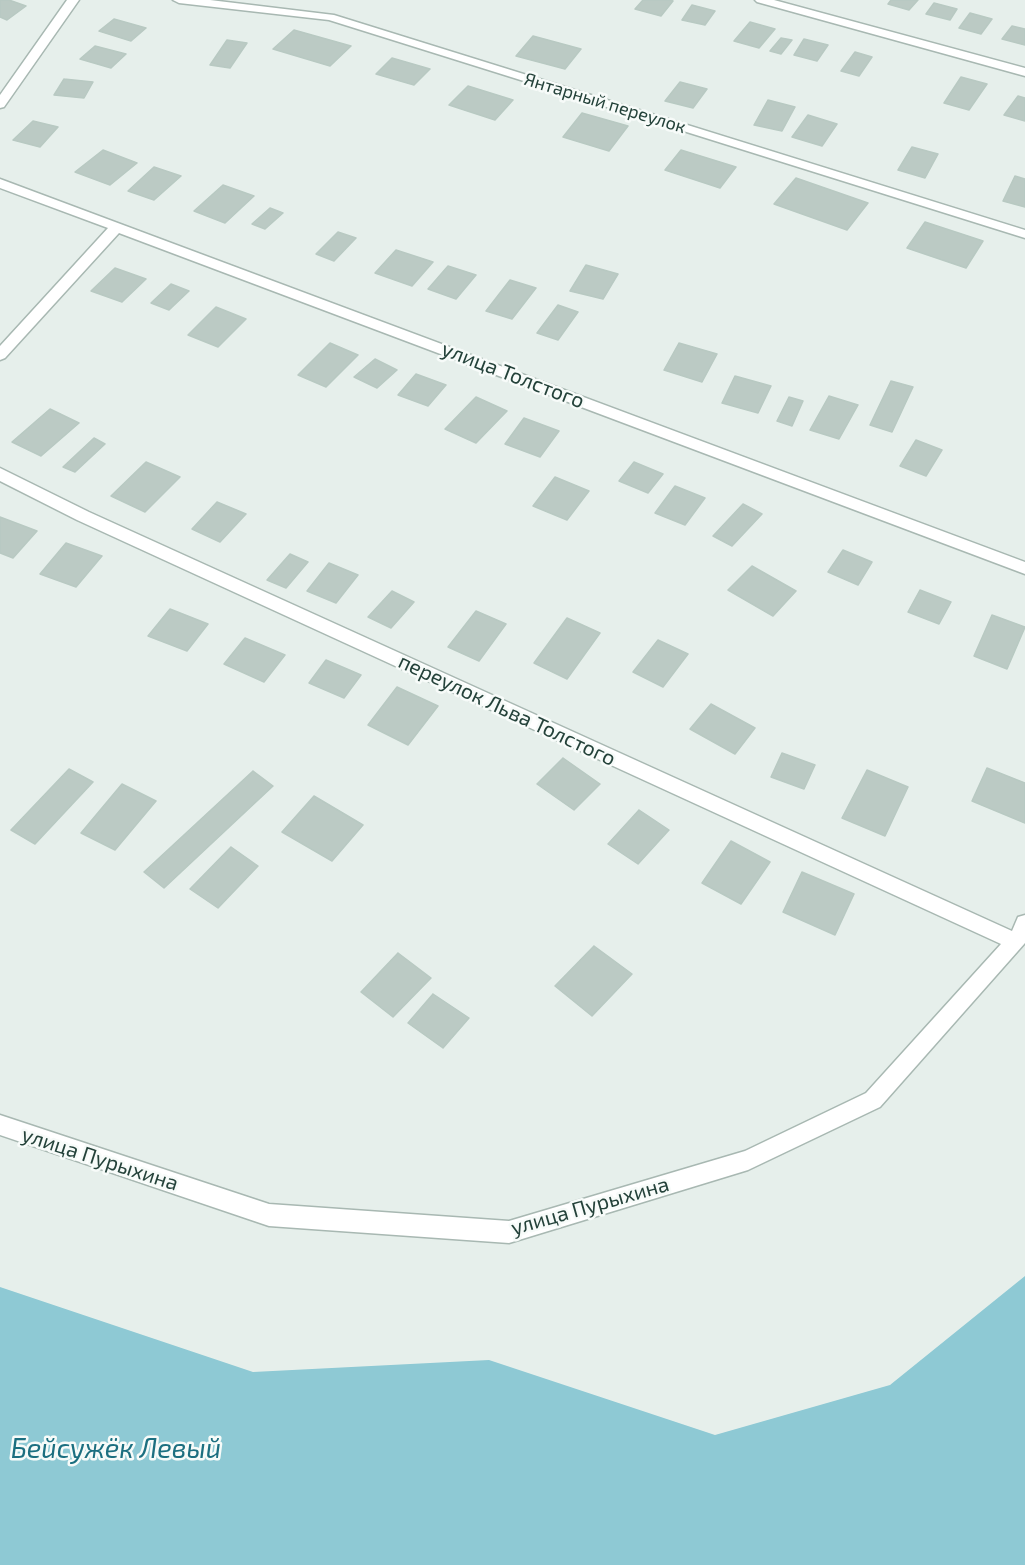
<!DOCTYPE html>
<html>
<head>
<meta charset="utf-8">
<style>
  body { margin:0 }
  canvas { display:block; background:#e6efeb }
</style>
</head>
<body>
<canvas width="1025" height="1565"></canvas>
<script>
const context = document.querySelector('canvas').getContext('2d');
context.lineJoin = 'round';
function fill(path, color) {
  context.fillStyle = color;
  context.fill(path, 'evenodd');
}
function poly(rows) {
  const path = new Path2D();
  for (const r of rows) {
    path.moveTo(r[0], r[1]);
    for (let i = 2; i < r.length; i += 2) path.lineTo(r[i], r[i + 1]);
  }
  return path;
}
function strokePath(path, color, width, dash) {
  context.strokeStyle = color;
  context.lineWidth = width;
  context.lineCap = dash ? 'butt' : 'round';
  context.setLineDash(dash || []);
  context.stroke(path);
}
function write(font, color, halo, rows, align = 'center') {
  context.font = font + ' "Exo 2",sans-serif';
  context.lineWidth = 5;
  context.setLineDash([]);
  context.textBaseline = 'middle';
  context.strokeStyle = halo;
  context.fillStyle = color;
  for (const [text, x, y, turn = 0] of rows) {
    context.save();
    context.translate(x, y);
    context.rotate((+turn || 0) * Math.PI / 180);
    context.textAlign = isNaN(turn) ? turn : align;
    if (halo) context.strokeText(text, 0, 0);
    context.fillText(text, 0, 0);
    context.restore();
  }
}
fill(poly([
  [1025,1276,1025,1565,0,1565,0,1287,253,1372,489,1360,715,1435,890,1385]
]), '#8ec9d4');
const building = poly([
  [0,0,9,0,26,6,7,20,0,17,0,0],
  [643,0,671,0,673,1,661,16,635,9,643,0],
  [891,0,918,0,909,10,888,4,891,0],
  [934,3,957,9,950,20,926,14,934,3],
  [692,5,715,11,705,25,682,20,692,5],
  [970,13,992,19,981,34,959,28,970,13],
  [114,19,146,28,131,41,99,31,114,19],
  [750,22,775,29,759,48,734,41,750,22],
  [1012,26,1025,29,1025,45,1002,39,1012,26],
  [294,30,351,46,330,66,273,49,294,30],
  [533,36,581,49,565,69,516,56,533,36],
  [781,38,792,40,781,54,770,51,781,38],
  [804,39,828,45,817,61,794,55,804,39],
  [227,40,247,43,230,68,210,65,227,40],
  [95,46,126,54,111,68,80,59,95,46],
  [855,52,872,57,859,76,841,71,855,52],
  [392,58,430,69,414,85,376,74,392,58],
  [961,77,987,84,969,110,944,103,961,77],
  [64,79,93,82,84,98,54,95,64,79],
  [680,82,707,89,693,108,665,101,680,82],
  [468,86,513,100,495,120,449,105,468,86],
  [1018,96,1025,98,1025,121,1004,115,1018,96],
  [768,100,795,107,782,131,754,125,768,100],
  [582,113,628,126,609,151,563,137,582,113],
  [808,115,837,124,822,146,792,137,808,115],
  [33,121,58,127,40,147,13,140,33,121],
  [912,147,938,154,925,178,898,170,912,147],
  [103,150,137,163,110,185,75,172,103,150],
  [681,150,736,167,720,188,665,170,681,150],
  [154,167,181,176,154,200,128,191,154,167],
  [1015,176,1025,179,1025,207,1003,201,1015,176],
  [796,178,868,203,847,230,774,204,796,178],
  [223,185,254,196,225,223,194,211,223,185],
  [270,208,283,213,265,229,252,224,270,208],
  [925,222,983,241,966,268,907,248,925,222],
  [338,232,356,238,334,261,316,254,338,232],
  [396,250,433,262,412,286,375,273,396,250],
  [586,265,618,274,603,299,570,291,586,265],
  [448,266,476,275,456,299,428,289,448,266],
  [115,268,146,279,122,302,91,291,115,268],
  [510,280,536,288,512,319,486,311,510,280],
  [171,284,189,291,169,310,151,303,171,284],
  [558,305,578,312,558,340,537,333,558,305],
  [216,307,246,319,218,347,188,335,216,307],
  [330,343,358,355,326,387,298,375,330,343],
  [679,343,717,354,702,382,664,370,679,343],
  [375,359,397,370,377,388,354,377,375,359],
  [416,374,446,385,428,406,398,395,416,374],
  [735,376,771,386,758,413,722,403,735,376],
  [891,381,913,387,892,432,870,425,891,381],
  [829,396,858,405,839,439,810,430,829,396],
  [476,397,507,411,476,443,445,429,476,397],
  [789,397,803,401,792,426,777,421,789,397],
  [50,409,79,423,41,456,12,442,50,409],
  [524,418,559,431,540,457,505,444,524,418],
  [94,438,105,444,75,472,63,467,94,438],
  [916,440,942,450,926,476,900,466,916,440],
  [146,462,180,477,145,512,111,496,146,462],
  [634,462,663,474,648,493,619,481,634,462],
  [555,477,589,491,567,520,533,506,555,477],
  [675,486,705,498,685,525,655,513,675,486],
  [217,502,246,514,220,542,192,529,217,502],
  [743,504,762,514,732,546,713,536,743,504],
  [0,517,37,531,13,558,0,553,0,517],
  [66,543,102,556,76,587,40,574,66,543],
  [843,550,872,562,858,585,828,572,843,550],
  [290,554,308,562,286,588,267,580,290,554],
  [329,563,358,575,336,603,307,591,329,563],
  [752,566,796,591,773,616,728,590,752,566],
  [920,590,951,602,939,624,908,612,920,590],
  [392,591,414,602,391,628,368,617,392,591],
  [170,609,208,624,187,651,148,636,170,609],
  [476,611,506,624,479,661,448,647,476,611],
  [992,615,1025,627,1007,669,974,656,992,615],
  [567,618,600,633,567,679,534,663,567,618],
  [245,638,285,655,264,682,224,664,245,638],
  [658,640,688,654,663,687,633,672,658,640],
  [326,660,361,675,344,698,309,683,326,660],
  [397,687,438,706,408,745,368,725,397,687],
  [711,704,755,728,735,754,690,729,711,704],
  [782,753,815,765,804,789,771,777,782,753],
  [563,758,600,784,574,810,537,784,563,758],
  [987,768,1025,783,1025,823,972,801,987,768],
  [69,769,93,782,35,844,11,830,69,769],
  [867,770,908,787,885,836,842,818,867,770],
  [253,771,273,786,164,888,144,872,253,771],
  [122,784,156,801,115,850,81,833,122,784],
  [314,796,363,825,332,861,282,832,314,796],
  [639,810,669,830,638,864,608,844,639,810],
  [731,841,770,862,741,904,702,883,731,841],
  [231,847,258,866,218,908,190,889,231,847],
  [802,872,854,894,835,935,783,912,802,872],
  [594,946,632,974,592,1016,555,986,594,946],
  [398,953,431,978,393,1017,361,992,398,953],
  [433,994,469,1018,443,1048,408,1023,433,994]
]);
fill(building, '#bbcac4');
strokePath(building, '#b8c9c2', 1.5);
const minor = poly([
  [67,0,79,0,4,107,0,108,0,95,67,0],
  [173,0,210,0,334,15,1025,230,1025,238,329,20,179,3,173,0],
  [755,0,774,0,1025,68,1025,76,757,2,755,0],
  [0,179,1025,562,1025,574,119,233,5,358,0,360,0,346,108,228,0,188,0,179],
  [0,468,89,512,1012,931,1018,917,1025,915,1025,943,880,1107,748,1170,509,1243,269,1226,0,1135,0,1115,269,1204,509,1221,745,1151,866,1093,1001,944,77,520,0,481,0,468]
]);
strokePath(minor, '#a8b8b2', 3);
fill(minor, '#fff');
write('18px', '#24423a', '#f7fbf9', [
  ["Янтарный переулок",605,103,17]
]);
write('21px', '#24423a', '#f7fbf9', [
  ["улица Толстого",513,375,21],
  ["переулок Льва Толстого",507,710,25],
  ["улица Пурыхина",100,1159,18],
  ["улица Пурыхина",590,1206,-16]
]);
write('italic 27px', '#1c6f80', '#f7fbf9', [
  ["Бейсужёк Левый",116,1449]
]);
</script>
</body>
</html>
